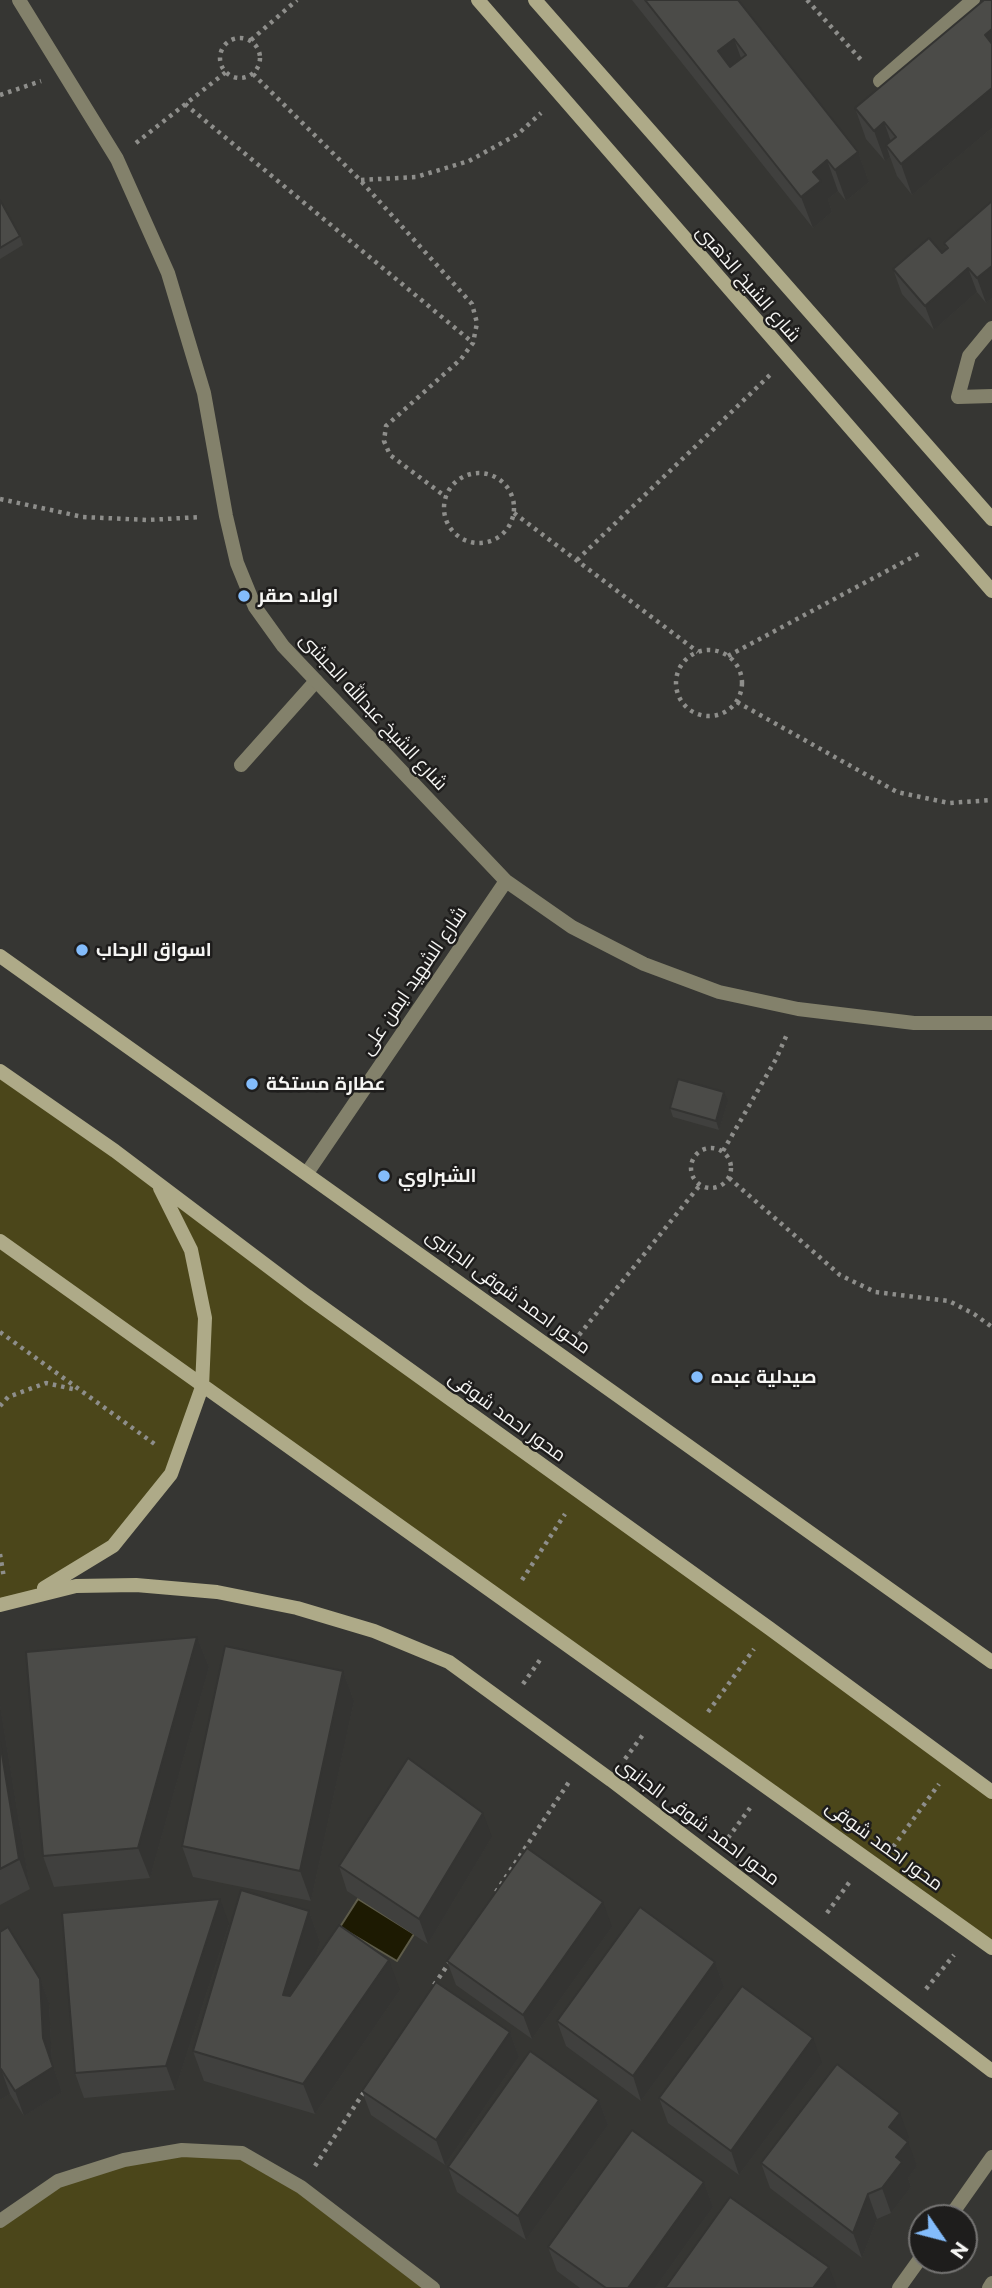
<!DOCTYPE html>
<html>
<head>
<meta charset="utf-8">
<style>
  body { margin:0 }
  #map { position:relative; width:992px; height:2288px; overflow:hidden; background:#363633; font-family:Montserrat,sans-serif }
  canvas { display:block }
  .north { position:absolute; left:908px; top:2204px; width:70px; height:70px; box-sizing:border-box; background:#1e1d1c; border:2px solid #747372; border-radius:50%; rotate:125deg; font-size:19px; font-weight:700; line-height:28px; text-align:center; color:#f5f5f3 }
  .north::after { content:''; display:block; margin:auto; width:24px; height:32px; background:#83bcfb; clip-path:polygon(50% 0,100% 100%,50% 72%,0 100%) }
</style>
</head>
<body>
<div id="map">
<canvas width="992" height="2288"></canvas>
<div class="north">N</div>
</div>
<script>
const context = document.querySelector('canvas').getContext('2d');
context.lineJoin = 'round';
function fill(path, color) {
  context.fillStyle = color;
  context.fill(path, 'evenodd');
}
function poly(rows) {
  const path = new Path2D();
  for (const r of rows) {
    if (r.length === 3) {
      path.moveTo(r[0] + r[2], r[1]);
      path.arc(r[0], r[1], r[2], 0, 2 * Math.PI);
      continue;
    }
    path.moveTo(r[0], r[1]);
    for (let i = 2; i < r.length; i += 2) path.lineTo(r[i], r[i + 1]);
  }
  return path;
}
function strokePath(path, color, width, dash) {
  context.strokeStyle = color;
  context.lineWidth = width;
  context.lineCap = dash ? 'butt' : 'round';
  context.setLineDash(dash || []);
  context.stroke(path);
}
function write(font, color, halo, rows, align = 'center') {
  context.font = font + ' Montserrat,Cairo,sans-serif';
  context.lineWidth = 5;
  context.setLineDash([]);
  context.textBaseline = 'middle';
  context.strokeStyle = halo;
  context.fillStyle = color;
  for (const [text, x, y, turn = 0] of rows) {
    context.save();
    context.translate(x, y);
    context.rotate((+turn || 0) * Math.PI / 180);
    context.textAlign = isNaN(turn) ? turn : align;
    if (halo) context.strokeText(text, 0, 0);
    context.fillText(text, 0, 0);
    context.restore();
  }
}
fill(poly([
  [0,1071,992,1792,992,1949,203,1387,171,1474,113,1546,34,1594,0,1605],
  [242,2153,433,2288,0,2288,0,2221,58,2181,124,2160]
]), '#4b461a');
const water = poly([
  [358,1899,414,1934,397,1961,340,1927,358,1899]
]);
fill(water, '#1d1a02');
strokePath(water, '#5e5c4a', 2);
strokePath(poly([
  [807,0,863,62],
  [240,58,20],
  [251,40,297,0],
  [253,74,360,180,472,304,477,323,473,343,461,359,386,426,384,441,390,455,446,497],
  [0,95,41,81],
  [185,104,472,342],
  [136,143,226,72],
  [361,180,416,177,469,161,518,134,541,113],
  [479,508,35],
  [0,499,83,517,148,520,200,517],
  [514,513,698,652],
  [577,560,771,374],
  [709,683,33],
  [728,656,922,552],
  [737,702,897,792,949,803,992,800],
  [711,1168,20],
  [723,1151,776,1059,788,1032],
  [729,1178,840,1275,875,1292,949,1301,974,1314,992,1327],
  [0,1332,156,1445],
  [579,1335,700,1185],
  [0,1406,8,1397,46,1383,77,1390],
  [0,1554,4,1578],
  [522,1580,565,1514],
  [523,1684,542,1657],
  [708,1712,754,1649],
  [625,1759,645,1732],
  [728,1838,750,1808],
  [893,1847,939,1784],
  [496,1892,569,1782],
  [827,1913,851,1880],
  [434,1985,451,1960],
  [926,1989,954,1955],
  [315,2166,366,2089]
]), '#8e8e8b', 4.5, [3.5, 5]);
strokePath(poly([
  [241,765,316,681]
]), '#83816b', 14);
strokePath(poly([
  [19,0,117,159,168,273,204,393,226,516,237,563,255,607,283,646,506,881,572,927,644,964,719,992,798,1009,914,1023,992,1023],
  [880,81,973,0],
  [992,328,969,356,958,397,992,396],
  [307,1173,506,881],
  [949,2218,992,2157],
  [0,2221,58,2181,124,2160,182,2150,242,2153,301,2187,433,2288],
  [899,2288,922,2256],
  [989,2288,992,2283]
]), '#83816b', 14);
strokePath(poly([
  [478,0,992,591],
  [535,0,992,519],
  [0,956,992,1662],
  [0,1071,115,1151,307,1296,769,1628,992,1792],
  [0,1241,992,1948],
  [44,1588,113,1546,171,1474,202,1387,205,1318,191,1250,160,1188],
  [0,1605,76,1586,136,1585,217,1592,297,1608,374,1631,449,1662,611,1780,992,2071]
]), '#aeaa88', 14);
fill(poly([
  [632,0,738,0,858,152,869,182,846,201,838,191,828,199,832,212,813,228],
  [992,0,992,128,912,195,897,176,890,157,885,161,866,139,855,108],
  [0,200,20,236,23,245,0,259],
  [992,201,992,298,986,303,977,292,934,330,902,294,893,269,942,253,947,250,944,243],
  [728,1101,719,1130,673,1117,670,1108],
  [197,1637,209,1667,150,1878,54,1887,43,1856],
  [343,1671,354,1701,311,1901,193,1877,182,1846],
  [0,1705,30,1889,0,1905],
  [492,1837,428,1944,347,1891,339,1866],
  [309,1911,320,1942,314,1961,400,1990,315,2114,204,2081,193,2051],
  [229,1924,175,2090,84,2098,75,2073],
  [612,1927,532,2039,456,1985,447,1961],
  [0,1932,40,1979,49,2003,52,2063,62,2092,24,2116,10,2094,0,2100],
  [715,1962,724,1987,641,2101,566,2046,557,2021],
  [510,2032,519,2057,445,2165,371,2115,362,2091],
  [822,2063,739,2175,668,2123,659,2098],
  [599,2100,608,2125,526,2240,457,2192,448,2167],
  [909,2138,907,2141,917,2166,908,2178,911,2187,891,2213,877,2219,862,2258,770,2188,761,2163],
  [704,2182,713,2207,655,2288,580,2288,557,2271,548,2247]
]), '#40403e');
fill(poly([
  [992,29,992,55,985,35],
  [734,39,745,69,729,82,718,51],
  [992,88,992,128,912,195,901,164],
  [884,122,895,153,886,145,890,157,885,161,874,131],
  [858,152,869,182,846,201,835,170],
  [827,160,838,191,828,199,832,212,813,228,801,197,813,172],
  [992,266,992,298,986,303,977,278],
  [968,268,977,292,934,330,925,306],
  [724,1092,728,1101,719,1130,716,1121],
  [197,1637,209,1667,150,1878,138,1848],
  [343,1671,354,1701,311,1901,300,1871],
  [0,1705,30,1889,19,1859,0,1742],
  [483,1813,492,1837,428,1944,419,1919],
  [220,1899,229,1924,175,2090,166,2066],
  [603,1902,612,1927,532,2039,523,2015],
  [309,1911,320,1942,294,2025,283,1995],
  [389,1960,400,1990,315,2114,303,2084],
  [715,1962,724,1987,641,2101,633,2076],
  [40,1979,49,2003,52,2063,62,2092,24,2116,15,2091,43,2038],
  [510,2032,519,2057,445,2165,436,2140],
  [813,2038,822,2063,739,2175,731,2151],
  [1,2069,10,2094,0,2100,0,2070],
  [599,2100,608,2125,526,2240,518,2216],
  [900,2113,909,2138,898,2152,889,2127],
  [908,2142,917,2166,908,2178,911,2187,891,2213,882,2188,896,2157],
  [704,2182,713,2207,655,2288,628,2288],
  [868,2194,877,2219,862,2258,853,2233],
  [829,2267,837,2288,813,2288]
]), '#343432');
const building = poly([
  [645,0,738,0,858,152,835,170,827,160,813,172,821,181,801,197,645,0],
  [734,39,746,55,730,67,718,51,734,39],
  [984,0,992,0,992,29,985,35,992,44,992,88,901,164,886,145,896,137,884,122,874,131,855,108,984,0],
  [0,200,20,236,0,248,0,200],
  [992,201,992,266,977,278,968,268,925,306,893,269,929,238,942,253,948,248,944,243,992,201],
  [678,1079,724,1092,716,1121,670,1108,678,1079],
  [197,1637,138,1848,43,1856,26,1652,197,1637],
  [225,1646,343,1671,300,1871,182,1846,225,1646],
  [0,1742,19,1859,0,1869,0,1742],
  [408,1758,483,1813,419,1919,339,1866,408,1758],
  [527,1848,603,1902,523,2015,447,1961,527,1848],
  [241,1890,309,1911,283,1995,290,1996,339,1925,389,1960,303,2084,193,2051,241,1890],
  [220,1899,166,2066,75,2073,62,1913,220,1899],
  [640,1907,715,1962,633,2076,557,2021,640,1907],
  [8,1927,40,1979,43,2038,53,2067,15,2091,1,2069,0,2070,0,1932,8,1927],
  [436,1982,510,2032,436,2140,362,2091,436,1982],
  [742,1986,813,2038,731,2151,659,2098,742,1986],
  [530,2051,599,2100,518,2216,448,2167,530,2051],
  [837,2064,900,2113,889,2127,908,2142,896,2157,902,2162,882,2188,868,2194,853,2233,761,2163,837,2064],
  [632,2130,704,2182,628,2288,606,2288,548,2247,632,2130],
  [730,2197,829,2267,813,2288,665,2288,730,2197]
]);
fill(building, '#4b4b48');
strokePath(building, '#343432', 2);
for (const [x, y, r, color] of [
  [244,596,7,"#83bcfb"],
  [82,950,7,"#83bcfb"],
  [252,1084,7,"#83bcfb"],
  [384,1176,7,"#83bcfb"],
  [697,1377,7,"#83bcfb"]
]) {
  const dot = new Path2D();
  dot.arc(x, y, r, 0, 2 * Math.PI);
  context.fillStyle = color;
  context.fill(dot);
  strokePath(dot, '#1e1d1c', 2.5);
}
write('19px', '#f5f5f3', '#1e1d1c', [
  ["شارع الشيخ الذهبى",748,284,49],
  ["شارع الشيخ عبدالله الحبشى",373,712,47],
  ["شارع الشهيد ايمن على",414,981,-56],
  ["محور احمد شوقى الجانبى",508,1292,36],
  ["محور احمد شوقى",507,1417,36],
  ["محور احمد شوقى الجانبى",698,1822,37],
  ["محور احمد شوقى",884,1846,36]
]);
write('bold 19px', '#f5f5f3', '#1e1d1c', [
  ["اولاد صقر",258,596],
  ["اسواق الرحاب",96,950],
  ["عطارة مستكة",266,1084],
  ["الشبراوي",398,1176],
  ["صيدلية عبده",711,1377]
], 'left');
</script>
</body>
</html>
